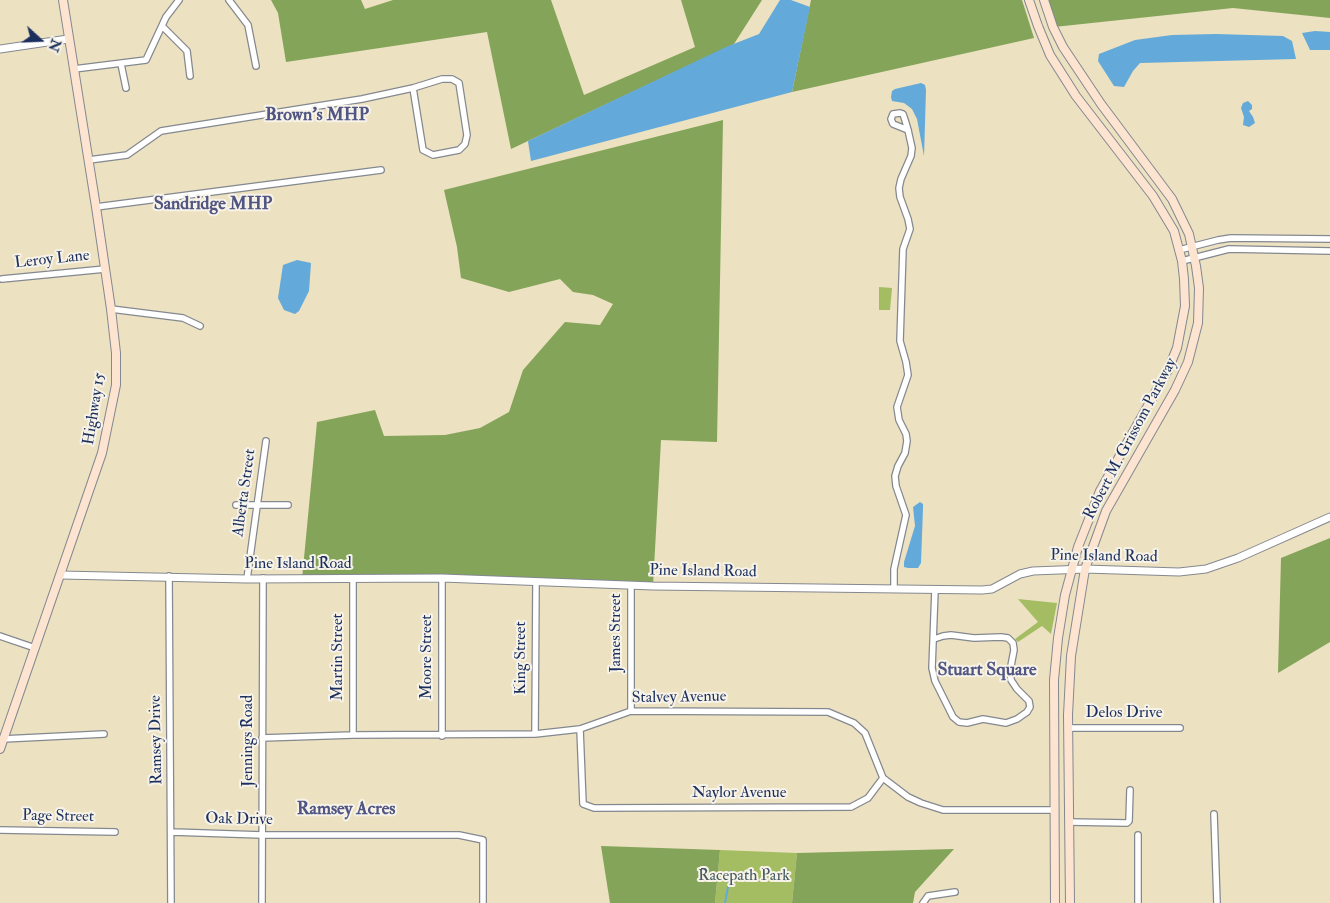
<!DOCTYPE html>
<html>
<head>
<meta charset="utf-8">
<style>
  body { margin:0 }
  #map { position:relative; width:1330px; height:903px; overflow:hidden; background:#ece1c0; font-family:"IM FELL Double Pica",serif }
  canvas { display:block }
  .north { position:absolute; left:15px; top:15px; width:50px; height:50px; -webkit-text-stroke:4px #f7f3e8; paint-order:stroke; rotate:110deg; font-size:14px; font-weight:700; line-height:20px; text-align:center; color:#1b2f5e }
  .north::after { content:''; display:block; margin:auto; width:18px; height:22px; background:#1b2f5e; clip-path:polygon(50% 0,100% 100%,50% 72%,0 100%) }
</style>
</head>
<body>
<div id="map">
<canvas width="1330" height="903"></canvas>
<div class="north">N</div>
</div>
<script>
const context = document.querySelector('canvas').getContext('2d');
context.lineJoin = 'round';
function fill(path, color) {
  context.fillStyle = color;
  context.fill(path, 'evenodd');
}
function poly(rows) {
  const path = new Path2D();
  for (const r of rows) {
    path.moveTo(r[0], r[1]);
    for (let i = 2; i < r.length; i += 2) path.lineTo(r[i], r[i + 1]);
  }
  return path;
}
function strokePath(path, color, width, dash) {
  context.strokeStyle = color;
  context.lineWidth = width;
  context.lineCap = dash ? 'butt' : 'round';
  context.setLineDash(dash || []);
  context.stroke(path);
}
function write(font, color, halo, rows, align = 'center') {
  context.font = font + ' "IM FELL Double Pica",serif';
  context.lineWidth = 4;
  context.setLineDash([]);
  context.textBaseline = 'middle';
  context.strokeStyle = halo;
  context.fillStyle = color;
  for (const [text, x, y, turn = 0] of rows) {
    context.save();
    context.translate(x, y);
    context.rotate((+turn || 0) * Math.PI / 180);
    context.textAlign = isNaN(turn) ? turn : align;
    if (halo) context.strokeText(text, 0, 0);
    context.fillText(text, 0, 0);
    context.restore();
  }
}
fill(poly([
  [879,287,892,288,890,310,879,310],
  [1018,599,1057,603,1051,634,1042,626,1018,642,1015,639,1038,622],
  [720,850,797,853,792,903,715,903]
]), '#a4bd63');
fill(poly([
  [271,0,361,0,365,9,393,0,551,0,584,95,695,47,681,0,762,0,734,44,511,149,487,32,286,62,278,13],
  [811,0,1022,0,1034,38,792,92],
  [1044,0,1330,0,1330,18,1233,8,1054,27],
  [723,120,717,442,661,440,653,586,442,578,302,579,317,422,375,410,384,436,445,435,480,428,509,412,523,370,565,322,600,325,613,304,593,295,573,292,560,279,509,292,461,278,457,247,444,190],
  [1330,538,1330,642,1278,673,1281,558],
  [601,846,720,850,715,903,610,903],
  [954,849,915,892,913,903,792,903,797,853]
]), '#83a459');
fill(poly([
  [780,0,791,0,810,7,792,92,531,161,528,141,726,47,759,34],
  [1315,31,1330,32,1330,50,1310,50,1302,33],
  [1216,34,1283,36,1292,41,1296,59,1140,63,1133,71,1124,87,1114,86,1098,61,1099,54,1135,40,1172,35],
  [921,83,925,85,926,90,924,156,917,119,912,109,904,103,892,101,891,97,892,91,895,89],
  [1248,101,1252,105,1252,109,1249,111,1253,117,1255,123,1249,127,1243,125,1244,117,1241,108,1243,103],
  [297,260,311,263,309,291,299,311,295,314,284,310,278,298,283,265],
  [920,502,923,504,923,508,921,563,918,568,908,568,904,567,904,562,915,526,913,507]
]), '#63a9d9');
strokePath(poly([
  [725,903,731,871]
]), '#63a9d9', 2);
const minor = poly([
  [229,0,248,25,256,66],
  [162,26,187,51,190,76],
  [121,64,126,88],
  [74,69,146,60,166,17,179,0],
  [89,160,127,155,161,131,362,99,413,88,442,79,452,79,459,83,467,135,465,144,459,150,433,155,423,150,413,88],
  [96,207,381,170],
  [1179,250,1218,240,1231,238,1330,239],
  [1182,261,1229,249,1330,251],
  [2,279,105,269],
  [111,309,183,318,200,326],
  [236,505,288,505],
  [169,576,171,903],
  [442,578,442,736],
  [247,579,266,441],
  [631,585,631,711],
  [894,588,894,569,906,515,896,486,895,476,898,466,905,453,907,441,906,434,899,420,897,407,908,375,906,362,900,341,903,249,910,229,908,219,900,197,899,188,901,179,911,156,912,148,908,130,905,120,903,114,900,113,893,114,891,119,893,124,908,130],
  [0,636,35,648],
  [934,639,943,636,951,635,974,638,1001,637,1008,638,1013,643,1014,650,1010,671,1011,680,1017,689,1029,701,1030,707,1027,712,1017,719,1006,723,983,719,967,723,959,722,953,717,935,681,932,668,935,590],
  [1068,728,1180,728],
  [580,729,583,804,594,808,851,807,868,798,883,778],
  [535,734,536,582],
  [353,735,353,578],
  [262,738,353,735,535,734,580,729,631,711,828,712,854,723,865,733,883,778,908,797,921,803,943,810,1054,810],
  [3,739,104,734],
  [1214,814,1217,903],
  [1069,822,1127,823,1129,821,1130,790],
  [0,830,115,832],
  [172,832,262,835,459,835,483,840,483,903],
  [1138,835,1138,903],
  [262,903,263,578],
  [923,903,928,896,955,892]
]);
const tertiary = poly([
  [0,49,68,39],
  [61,575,247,579,442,578,653,586,982,590,992,589,1020,574,1033,571,1085,569,1179,572,1206,569,1238,558,1330,517]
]);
const secondary = poly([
  [1029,0,1038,26,1050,55,1076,96,1153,196,1174,231,1182,261,1184,279,1185,306,1177,348,1168,370,1100,491,1078,547,1065,595,1058,638,1054,680,1055,903],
  [1044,0,1053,27,1063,47,1101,104,1172,199,1189,234,1196,266,1199,288,1198,323,1188,362,1175,390,1106,511,1085,569,1071,656,1068,715,1070,903],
  [0,749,102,453,116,385,116,353,111,309,96,207,63,0]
]);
strokePath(minor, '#84888f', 8);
strokePath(tertiary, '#84888f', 9);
strokePath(secondary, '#84888f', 10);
strokePath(minor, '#fff', 5.5);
strokePath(tertiary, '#fff', 7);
strokePath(secondary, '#fde4d1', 8);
write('16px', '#1b2f5e', '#f7f3e8', [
  ["Leroy Lane",52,260,-6],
  ["Highway 15",95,409,-81],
  ["Robert M. Grissom Parkway",1131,439,-62],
  ["Alberta Street",245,493,-82],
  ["Pine Island Road",1104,557,1],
  ["Pine Island Road",298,565],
  ["Pine Island Road",703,572,1],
  ["James Street",617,633,-90],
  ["Martin Street",339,657,-90],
  ["Moore Street",428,657,-90],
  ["King Street",522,658,-90],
  ["Stalvey Avenue",679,698,-1],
  ["Delos Drive",1124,714],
  ["Ramsey Drive",157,740,-91],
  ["Jennings Road",249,741,-90],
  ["Naylor Avenue",739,794],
  ["Page Street",58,817,1],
  ["Oak Drive",239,820,1]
]);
write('16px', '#445a60', '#f7f3e8', [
  ["Racepath Park",744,877]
]);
write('bold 18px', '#505583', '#f7f3e8', [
  ["Brown's MHP",317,116],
  ["Sandridge MHP",213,205],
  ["Stuart Square",987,671],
  ["Ramsey Acres",346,810]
]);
</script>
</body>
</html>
